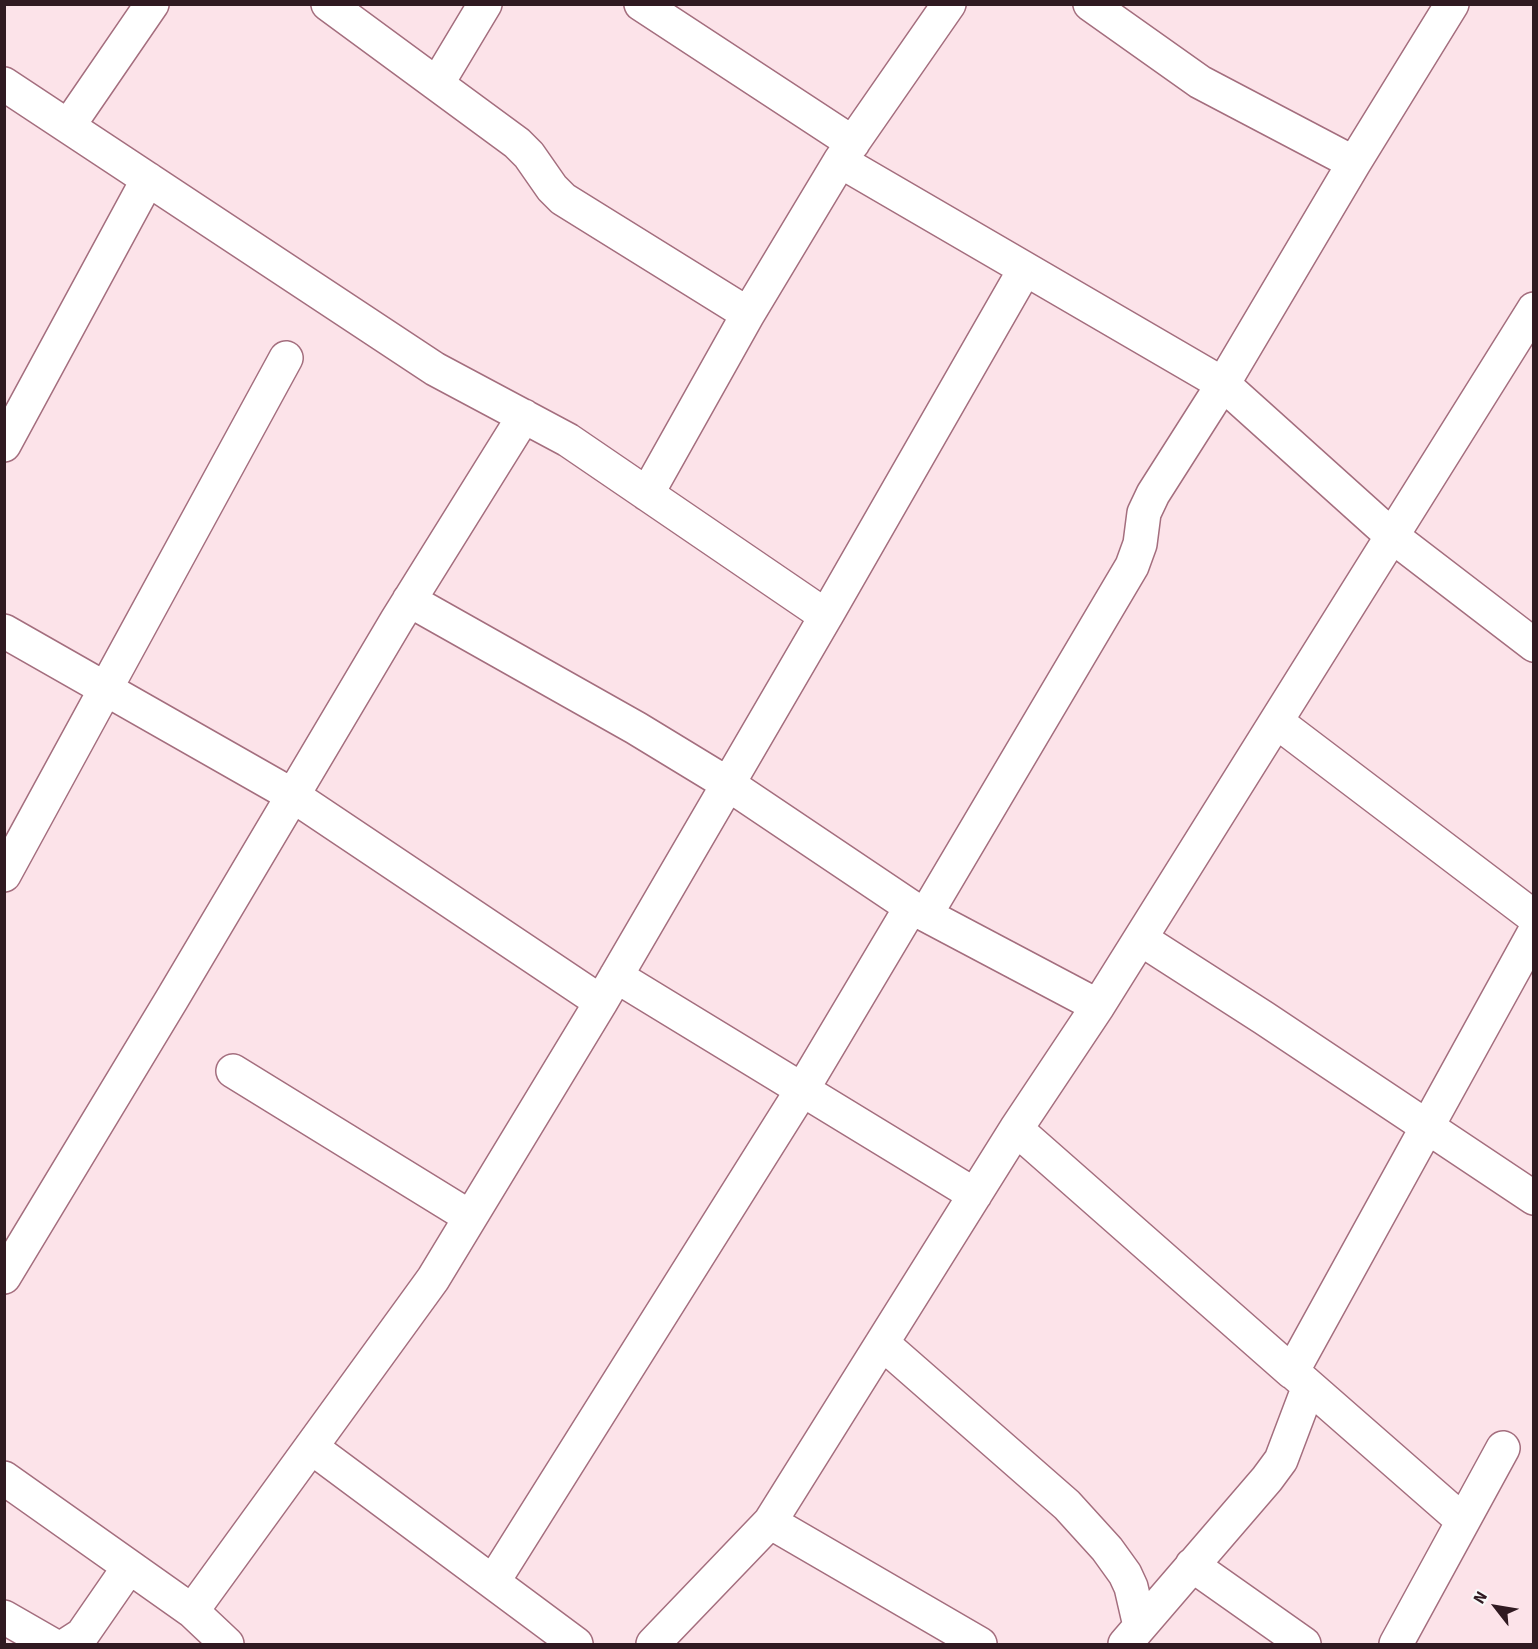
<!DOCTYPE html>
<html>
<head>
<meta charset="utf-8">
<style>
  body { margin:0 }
  #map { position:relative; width:1538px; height:1649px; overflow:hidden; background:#fce3e9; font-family:Signika,sans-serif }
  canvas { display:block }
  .frame { position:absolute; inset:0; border:6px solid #301a21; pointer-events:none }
  .north { position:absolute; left:1466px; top:1577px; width:60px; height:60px; -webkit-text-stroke:4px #f8f8f8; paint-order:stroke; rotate:301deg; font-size:16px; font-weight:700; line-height:24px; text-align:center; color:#301a21 }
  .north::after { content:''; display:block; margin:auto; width:21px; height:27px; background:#301a21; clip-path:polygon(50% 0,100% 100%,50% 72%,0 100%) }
</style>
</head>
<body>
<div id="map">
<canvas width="1538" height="1649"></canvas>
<div class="frame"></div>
<div class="north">N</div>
</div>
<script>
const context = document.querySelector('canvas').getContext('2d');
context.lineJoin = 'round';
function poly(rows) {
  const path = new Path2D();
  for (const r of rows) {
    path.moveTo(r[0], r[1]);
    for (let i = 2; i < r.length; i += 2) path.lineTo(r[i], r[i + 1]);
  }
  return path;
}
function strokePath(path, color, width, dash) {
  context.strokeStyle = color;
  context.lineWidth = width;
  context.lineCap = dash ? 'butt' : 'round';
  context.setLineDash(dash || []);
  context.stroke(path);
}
const street = poly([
  [328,4,517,143,529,155,552,188,563,199,748,314],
  [641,4,853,143],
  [949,4,840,161,1223,384,1354,163],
  [1090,4,1200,82,1354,163,1452,4],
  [4,84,435,369,568,440,826,616,1025,269],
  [437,84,485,4],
  [69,125,152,4],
  [4,445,148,179],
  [647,494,748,314,840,161],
  [409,600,636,728,728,784,911,907,1098,1006,1534,309],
  [4,631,292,795,601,1002,826,616],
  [1277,722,1534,917],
  [4,875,286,358],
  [926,914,1132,566,1140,544,1144,513,1153,494,1223,384,1392,536,1534,645],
  [1141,939,1264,1018,1534,1198],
  [616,976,975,1195],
  [1098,1006,1016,1129,1292,1372,1534,933],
  [233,1071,470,1217],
  [4,1277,172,999,397,620,524,416],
  [882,1343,1067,1505,1107,1549,1125,1574,1131,1587,1140,1626],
  [1294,1373,1463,1521],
  [311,1447,576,1644],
  [4,1478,192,1611],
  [1192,1565,1304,1644],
  [493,1582,802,1090,911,907],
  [4,1617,51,1644],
  [68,1644,82,1635,129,1567],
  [227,1644,192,1611,433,1279,601,1002],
  [653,1644,770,1522],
  [980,1644,770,1522,1016,1129],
  [1125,1644,1267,1479,1281,1460,1309,1386],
  [1396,1644,1503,1448]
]);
strokePath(street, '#a46e7e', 36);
strokePath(street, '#fff', 33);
</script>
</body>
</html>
